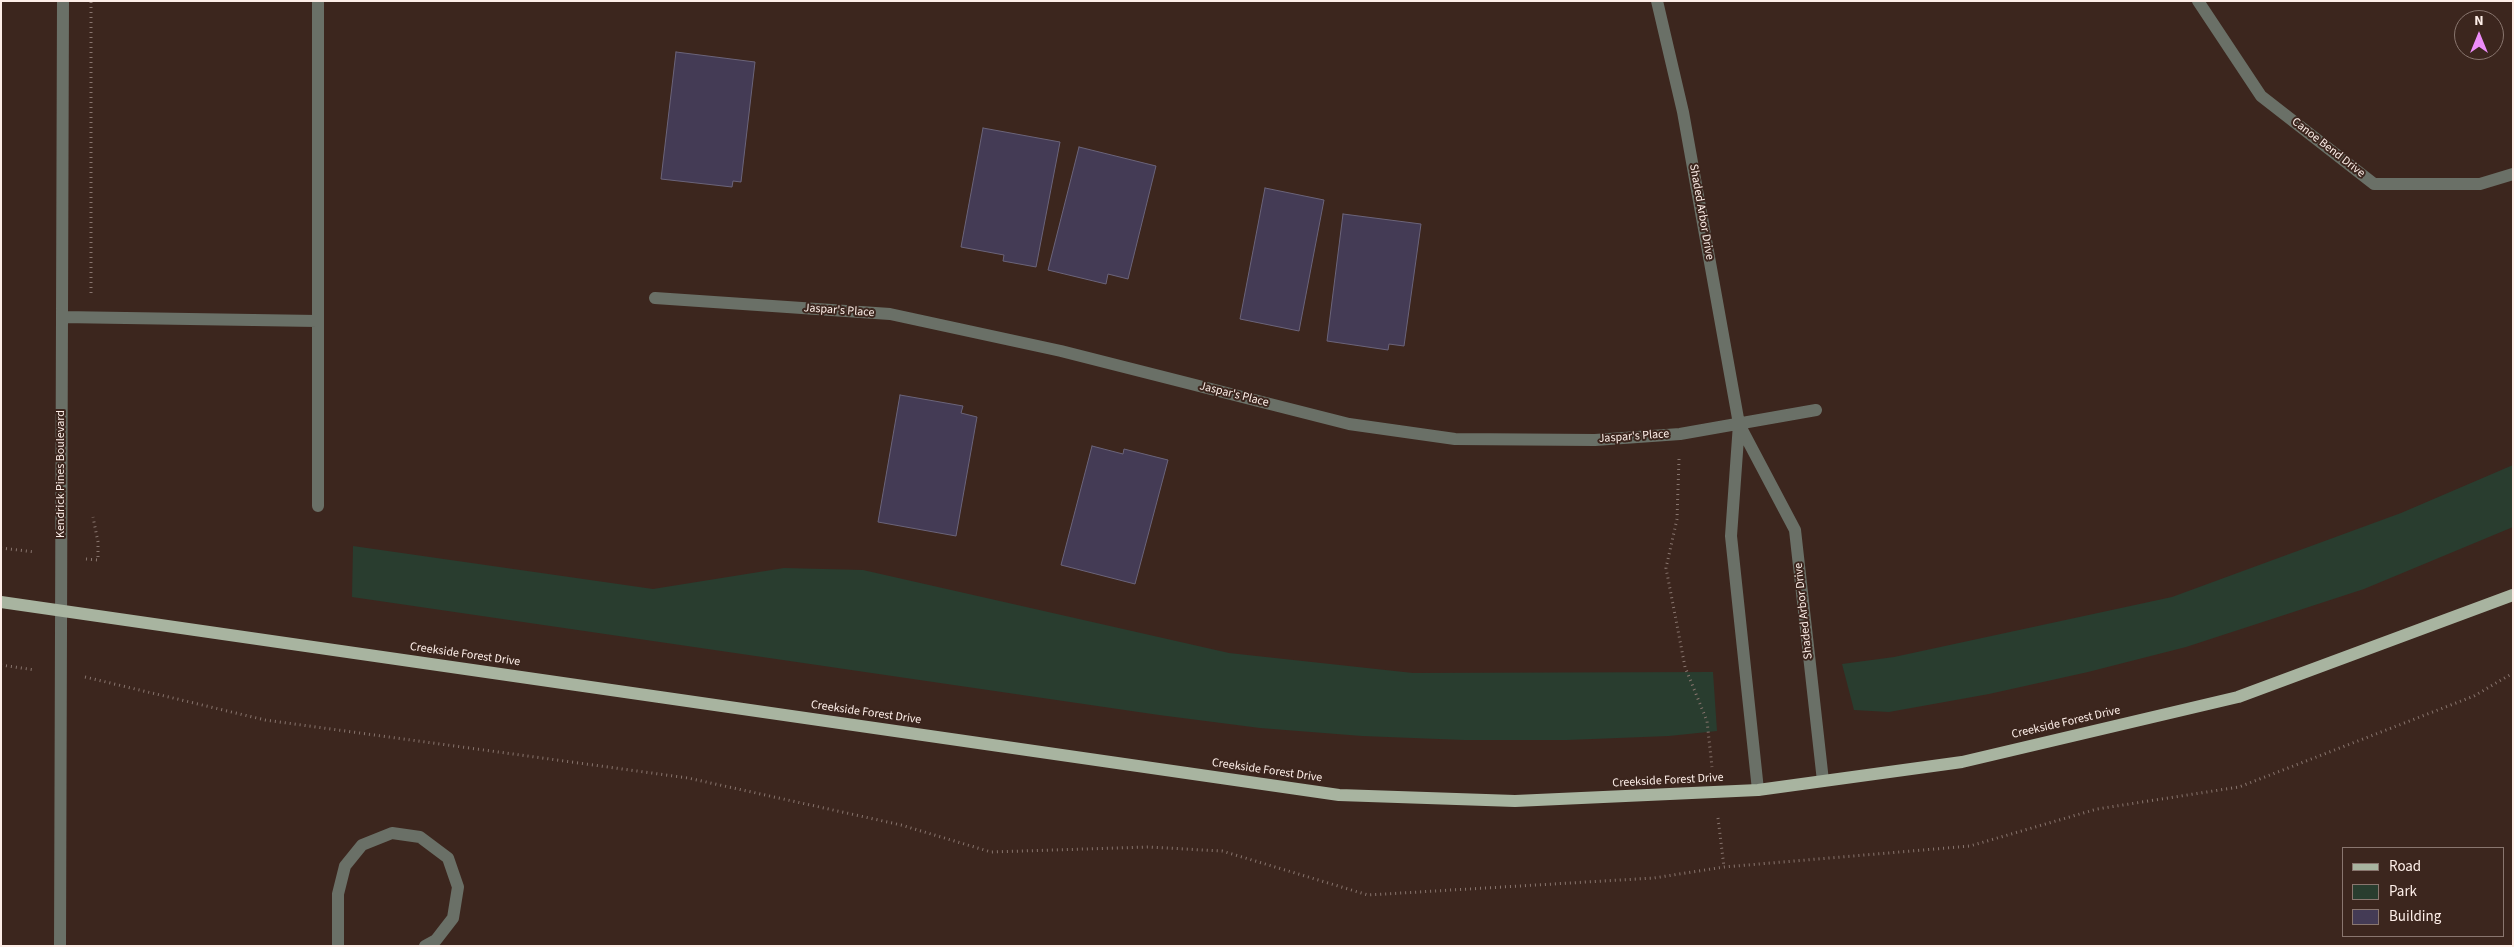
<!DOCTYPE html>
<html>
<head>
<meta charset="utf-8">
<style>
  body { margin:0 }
  #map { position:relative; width:2514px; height:947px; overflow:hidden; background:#3c261e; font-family:"Source Sans 3",sans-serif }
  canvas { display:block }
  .frame { position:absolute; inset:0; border:2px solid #fdeee8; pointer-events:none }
  .legend { position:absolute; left:2342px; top:847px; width:162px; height:90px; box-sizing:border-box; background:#3c261e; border:1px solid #89766f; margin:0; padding:6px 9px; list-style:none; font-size:15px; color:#fdeee8 }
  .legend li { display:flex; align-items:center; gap:10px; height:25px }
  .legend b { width:25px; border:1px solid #89766f }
  .north { position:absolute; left:2454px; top:10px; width:50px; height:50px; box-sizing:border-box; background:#3c261e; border:1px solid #89766f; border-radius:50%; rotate:0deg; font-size:14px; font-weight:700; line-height:20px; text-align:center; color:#fdeee8 }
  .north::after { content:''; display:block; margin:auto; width:18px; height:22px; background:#ed8cf9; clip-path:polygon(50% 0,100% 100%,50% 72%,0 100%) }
</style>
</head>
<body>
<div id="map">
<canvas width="2514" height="947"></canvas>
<div class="frame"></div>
<ul class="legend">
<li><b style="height:6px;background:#a8b4a0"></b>Road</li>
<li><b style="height:14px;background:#293d2f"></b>Park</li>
<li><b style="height:14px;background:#443b55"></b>Building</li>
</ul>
<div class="north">N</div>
</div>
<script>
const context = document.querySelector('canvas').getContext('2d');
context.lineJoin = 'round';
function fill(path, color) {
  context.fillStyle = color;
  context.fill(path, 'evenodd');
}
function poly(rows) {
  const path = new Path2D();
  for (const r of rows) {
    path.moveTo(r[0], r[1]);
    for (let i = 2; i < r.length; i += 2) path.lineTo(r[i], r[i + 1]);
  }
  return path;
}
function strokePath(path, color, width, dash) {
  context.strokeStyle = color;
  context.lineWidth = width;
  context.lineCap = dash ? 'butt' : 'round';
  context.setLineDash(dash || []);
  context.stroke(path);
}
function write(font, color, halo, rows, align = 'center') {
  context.font = font + ' "Source Sans 3",sans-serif';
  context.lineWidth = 4;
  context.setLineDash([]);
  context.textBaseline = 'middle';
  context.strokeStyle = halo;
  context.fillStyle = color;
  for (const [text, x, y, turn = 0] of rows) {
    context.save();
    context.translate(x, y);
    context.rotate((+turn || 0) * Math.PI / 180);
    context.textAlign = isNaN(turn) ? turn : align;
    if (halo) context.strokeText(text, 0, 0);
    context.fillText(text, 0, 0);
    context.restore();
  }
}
fill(poly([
  [2513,465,2513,527,2364,589,2186,647,2088,672,1989,694,1889,712,1854,710,1842,664,1894,657,2172,597,2401,513],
  [353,546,653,589,784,568,863,570,1229,653,1413,673,1713,672,1717,731,1669,736,1567,740,1464,740,1362,736,1260,728,1159,715,352,597]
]), '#293d2f');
const building = poly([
  [676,52,755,62,741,182,733,181,732,187,661,179,676,52],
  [983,128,1060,142,1036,267,1003,261,1004,255,961,247,983,128],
  [1079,147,1156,166,1128,279,1108,274,1106,284,1048,270,1079,147],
  [1265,188,1324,200,1299,331,1240,319,1265,188],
  [1343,214,1421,224,1404,346,1389,344,1388,350,1327,341,1343,214],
  [900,395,963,406,961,413,977,417,956,536,878,522,900,395],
  [1092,446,1123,454,1124,449,1168,460,1135,584,1061,565,1092,446]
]);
fill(building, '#443b55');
strokePath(building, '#6b647a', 1);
strokePath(poly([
  [91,293,91,1],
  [1679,459,1677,519,1666,568,1685,667,1707,721,1712,767],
  [1,548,35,552],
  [86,559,98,560,98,542,93,517],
  [1,665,35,670],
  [85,677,265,720,688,778,901,825,991,852,1148,847,1222,851,1368,895,1654,878,1724,867,1970,846,2097,809,2239,787,2474,696,2513,673],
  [1718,818,1724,867]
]), '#88756e', 3, [1, 4]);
strokePath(poly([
  [318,1,318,506],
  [1657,1,1683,112,1739,424,1731,536,1758,790],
  [2198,1,2261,96,2374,184,2480,184,2513,174],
  [655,298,890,314,1061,351,1349,424,1455,439,1595,440,1680,434,1816,410],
  [62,317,317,321],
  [1739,424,1795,530,1823,781],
  [60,946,63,1],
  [338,946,338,894,345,866,362,845,392,833,420,837,448,858,458,887,453,918,436,940,425,946]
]), '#6a7067', 12);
strokePath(poly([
  [1,602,1339,795,1515,801,1758,790,1962,762,2238,697,2513,595]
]), '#a8b4a0', 12);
write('12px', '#fdeee8', '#3c261e', [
  ["Canoe Bend Drive",2328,148,38],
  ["Shaded Arbor Drive",1701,212,80],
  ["Jaspar's Place",839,311,4],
  ["Jaspar's Place",1234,395,14],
  ["Jaspar's Place",1634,437,-4],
  ["Kendrick Pines Boulevard",61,474,-90],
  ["Shaded Arbor Drive",1804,611,-96],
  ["Creekside Forest Drive",465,655,8],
  ["Creekside Forest Drive",866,713,8],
  ["Creekside Forest Drive",2066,723,-13],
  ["Creekside Forest Drive",1267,771,8],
  ["Creekside Forest Drive",1668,781,-3]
]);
</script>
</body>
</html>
